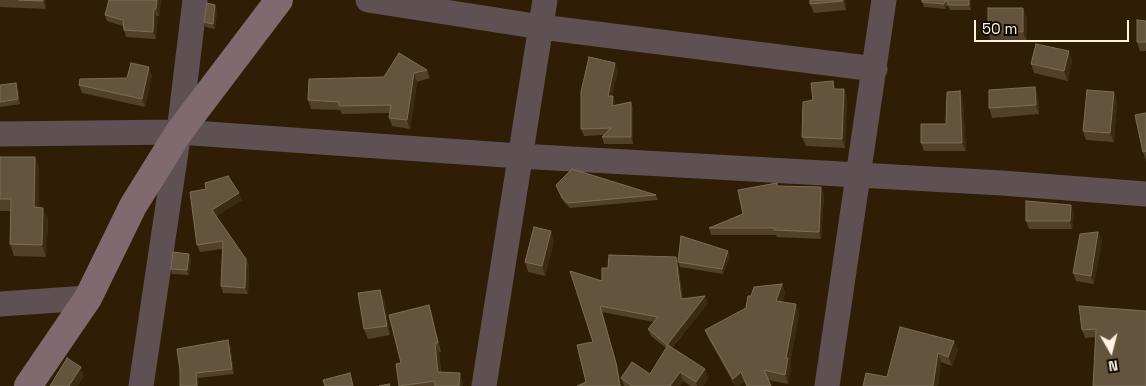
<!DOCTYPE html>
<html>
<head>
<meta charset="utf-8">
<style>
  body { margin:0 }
  #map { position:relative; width:1146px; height:386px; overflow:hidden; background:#2f1e05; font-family:"Space Grotesk",sans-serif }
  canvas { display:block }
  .north { position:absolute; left:1086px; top:326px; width:50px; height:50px; -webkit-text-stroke:4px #110a02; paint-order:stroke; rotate:172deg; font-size:14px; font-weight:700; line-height:20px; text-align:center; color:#fff3e4 }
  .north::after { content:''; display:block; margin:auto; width:18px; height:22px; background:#fff3e4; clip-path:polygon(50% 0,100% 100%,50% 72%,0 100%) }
  .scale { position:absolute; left:974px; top:20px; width:155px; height:22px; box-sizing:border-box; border:2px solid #fff3e4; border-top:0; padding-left:6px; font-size:15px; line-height:18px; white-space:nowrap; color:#fff3e4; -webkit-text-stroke:4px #110a02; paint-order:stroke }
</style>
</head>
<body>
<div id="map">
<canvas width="1146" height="386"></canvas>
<div class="north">N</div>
<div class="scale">50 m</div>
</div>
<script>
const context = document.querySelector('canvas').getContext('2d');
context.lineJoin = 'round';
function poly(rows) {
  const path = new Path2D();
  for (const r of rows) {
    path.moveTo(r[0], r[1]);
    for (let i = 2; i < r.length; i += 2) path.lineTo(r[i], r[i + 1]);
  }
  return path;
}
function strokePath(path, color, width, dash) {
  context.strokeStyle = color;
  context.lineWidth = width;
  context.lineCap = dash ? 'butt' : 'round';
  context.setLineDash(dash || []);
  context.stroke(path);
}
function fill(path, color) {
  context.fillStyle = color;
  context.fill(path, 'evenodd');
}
strokePath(poly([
  [368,0,541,27,875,69],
  [0,134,179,132,519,156,1002,183,1146,194],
  [0,304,88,298],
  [141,386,179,132,195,0],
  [484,386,545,0],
  [827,386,884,0]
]), '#5f5053', 25);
strokePath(poly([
  [28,386,88,298,133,206,179,132,279,0]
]), '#816a6f', 28);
fill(poly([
  [0,0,46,0,46,9,0,7],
  [109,0,161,0,159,16,157,16,156,39,126,37,123,26,107,21,105,15],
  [810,0,845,0,846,10,814,13,810,4],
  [922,0,971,0,971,10,950,10,948,6,946,6,946,9,924,7],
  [217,10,215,29,206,27,204,22],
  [1027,17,1027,41,991,41,988,32],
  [1146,21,1146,51,1140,51,1137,42],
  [1072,60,1068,81,1034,73,1031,64],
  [427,70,430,78,417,82,410,129,392,126,389,118,390,113,342,114,340,110,311,109,308,100,384,77],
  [618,70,612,96,615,103,615,105,631,102,633,109,633,144,604,144,602,137,603,135,584,136,581,129],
  [152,75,145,107,82,93,79,85,127,78],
  [0,85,18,88,20,104,0,107],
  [836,89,844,89,847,98,845,148,806,146,802,137,813,100],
  [960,91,963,100,966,151,924,151,921,143,946,124],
  [1038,96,1039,114,992,118,989,108],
  [1117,101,1114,142,1086,140,1083,131],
  [1146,113,1146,161,1143,152],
  [0,157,35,157,39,169,39,208,48,219,46,257,14,256,10,244,11,211,0,211],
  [777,183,778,186,824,194,821,239,777,237,776,235,711,235,709,228,743,214],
  [556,185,656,195,658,200,570,208,564,202],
  [190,192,242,200,216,216,246,259,249,266,248,294,223,293,221,286,222,249,200,252,197,245],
  [1074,213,1072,229,1029,229,1026,221],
  [1098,232,1102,240,1094,284,1076,281,1073,273],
  [554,241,545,276,528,272,525,262],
  [730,256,723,274,680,267,678,262],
  [191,259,189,275,172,274,171,269],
  [678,264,683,299,705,296,708,303,672,348,705,369,708,378,703,386,691,386,683,381,680,386,624,386,621,378,650,374,666,348,651,336,648,329,654,322,602,312,618,369,586,382,593,342,608,268],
  [782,284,785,293,782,302,799,313,790,363,791,367,788,384,768,380,771,386,747,386,744,381,739,386,735,386,709,339,705,330,746,308,751,296],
  [380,290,384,299,390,335,368,339,364,329],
  [429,305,432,314,441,352,439,352,441,372,463,382,463,386,399,386,401,363],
  [1146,311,1096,337,1085,338,1082,330],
  [954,341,958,350,952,366,941,362,938,386,863,386,887,377],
  [230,345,234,374,198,378,180,386]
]), '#524029');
fill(poly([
  [43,0,46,0,46,9,43,1],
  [157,0,161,0,159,16,156,9],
  [843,0,845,0,846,10],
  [969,0,971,0,971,10,969,5],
  [945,1,946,6,946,9,944,4],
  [215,5,217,10,215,29,213,24],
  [1023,8,1027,17,1027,41,1023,32],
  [154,9,157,16,156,39,153,32],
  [1069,51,1072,60,1068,81,1064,71],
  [615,63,618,70,611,103,608,96],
  [149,67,152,75,145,107,142,99],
  [414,73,417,82,410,129,407,120],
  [16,83,18,88,20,104,18,99],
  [1035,87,1038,96,1039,114,1036,105],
  [844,89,847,98,845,148,842,139],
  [960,91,963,100,966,151,962,143],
  [1114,92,1117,101,1114,142,1110,133],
  [613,96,615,103,615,113,612,106],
  [631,102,633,109,633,144,631,137],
  [35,157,39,169,39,219,34,207],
  [821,187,824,194,821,239,819,232],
  [239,193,242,200,215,217,212,210],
  [1071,205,1074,213,1072,229,1070,221],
  [43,208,48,219,46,257,42,245],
  [551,231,554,241,545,276,542,266],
  [1098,232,1102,240,1094,284,1091,276],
  [728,251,730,256,723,274,722,269],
  [189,254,191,259,189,275,187,270],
  [676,257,678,264,683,306,681,299],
  [246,259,249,266,248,294,245,288],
  [782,284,785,293,780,310,776,301],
  [380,290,384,299,390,335,387,326],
  [705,296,708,303,669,351,667,345],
  [796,304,799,313,790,363,791,367,788,384,785,375,786,358],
  [429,305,432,314,441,352,438,343],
  [600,306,618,369,622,386,620,386],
  [228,340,230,345,234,374,232,369],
  [954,341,958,350,952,366,948,357],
  [435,343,439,352,441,382,438,372],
  [938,353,941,362,938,386,933,386],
  [81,367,84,376,78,386,69,386],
  [705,369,708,378,703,386,697,386,696,382],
  [680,372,683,381,680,386,670,386],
  [741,372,744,381,739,386,735,386,733,379],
  [196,373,198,378,198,386,197,386],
  [460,373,463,382,463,386,459,386]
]), '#3c2b12');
const building = poly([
  [19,0,43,0,43,1,19,0],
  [109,0,157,0,156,9,154,9,153,32,124,30,123,20,105,15,109,0],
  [810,0,843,0,843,1,810,4,810,0],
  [922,0,969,0,969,5,948,5,948,1,945,1,944,4,922,2,922,0],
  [207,3,215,5,213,24,204,22,207,3],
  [988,8,1023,8,1023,32,988,32,988,8],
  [1137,20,1146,21,1146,42,1137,42,1137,20],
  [1036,44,1069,51,1064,71,1031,64,1036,44],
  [399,53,427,70,414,73,407,120,389,118,391,105,339,106,339,102,308,100,309,79,384,77,399,53],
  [589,57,615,63,608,96,613,96,612,106,631,102,631,137,602,137,611,128,581,129,581,92,589,57],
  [131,63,149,67,142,99,79,85,80,79,127,78,131,63],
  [833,81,834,89,844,89,842,139,802,137,803,102,813,100,811,83,833,81],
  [16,83,18,99,0,102,0,85,16,83],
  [1035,87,1036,105,989,108,989,90,1035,87],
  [1087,90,1114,92,1110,133,1083,131,1087,90],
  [960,91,962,143,921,143,921,124,946,124,947,92,960,91],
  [1146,113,1146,151,1143,152,1135,115,1146,113],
  [0,157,35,157,34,207,43,208,42,245,10,244,11,199,0,199,0,157],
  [572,169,656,195,568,203,562,198,556,185,572,169],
  [228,176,239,193,212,210,246,259,245,288,221,286,223,241,197,245,190,192,206,189,205,183,228,176],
  [777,183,777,186,821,187,819,232,774,230,775,228,709,228,743,214,738,190,777,183],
  [1026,201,1071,205,1070,221,1026,221,1026,201],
  [534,227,551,231,542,266,525,262,534,227],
  [1098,232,1091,276,1073,273,1080,234,1098,232],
  [681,236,728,251,722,269,678,262,681,236],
  [173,252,189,254,187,270,171,269,173,252],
  [609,255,676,257,681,299,705,296,667,345,648,329,658,317,600,306,616,363,620,386,577,386,586,382,577,345,593,342,570,271,602,281,602,268,608,268,609,255],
  [782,284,776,301,796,304,786,358,788,358,785,375,764,370,771,386,747,386,741,372,733,379,705,330,746,308,748,296,751,296,754,287,782,284],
  [380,290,387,326,364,329,358,293,380,290],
  [429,305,438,343,435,343,438,372,460,373,459,386,435,386,435,381,399,386,396,364,401,363,389,315,429,305],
  [1079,306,1146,311,1146,386,1093,386,1096,329,1082,330,1079,306],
  [900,327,954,341,948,357,938,353,933,386,863,386,866,373,887,377,900,327],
  [228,340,232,369,196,373,197,386,180,386,180,370,177,349,228,340],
  [668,345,705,369,696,382,680,372,670,386,632,386,621,378,632,362,650,374,668,345],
  [67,358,81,367,69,386,50,386,67,358],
  [350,373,353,386,325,386,323,380,350,373],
  [389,384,390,386,379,386,389,384]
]);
fill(building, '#65543d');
strokePath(building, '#7d6d57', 1);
</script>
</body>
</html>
